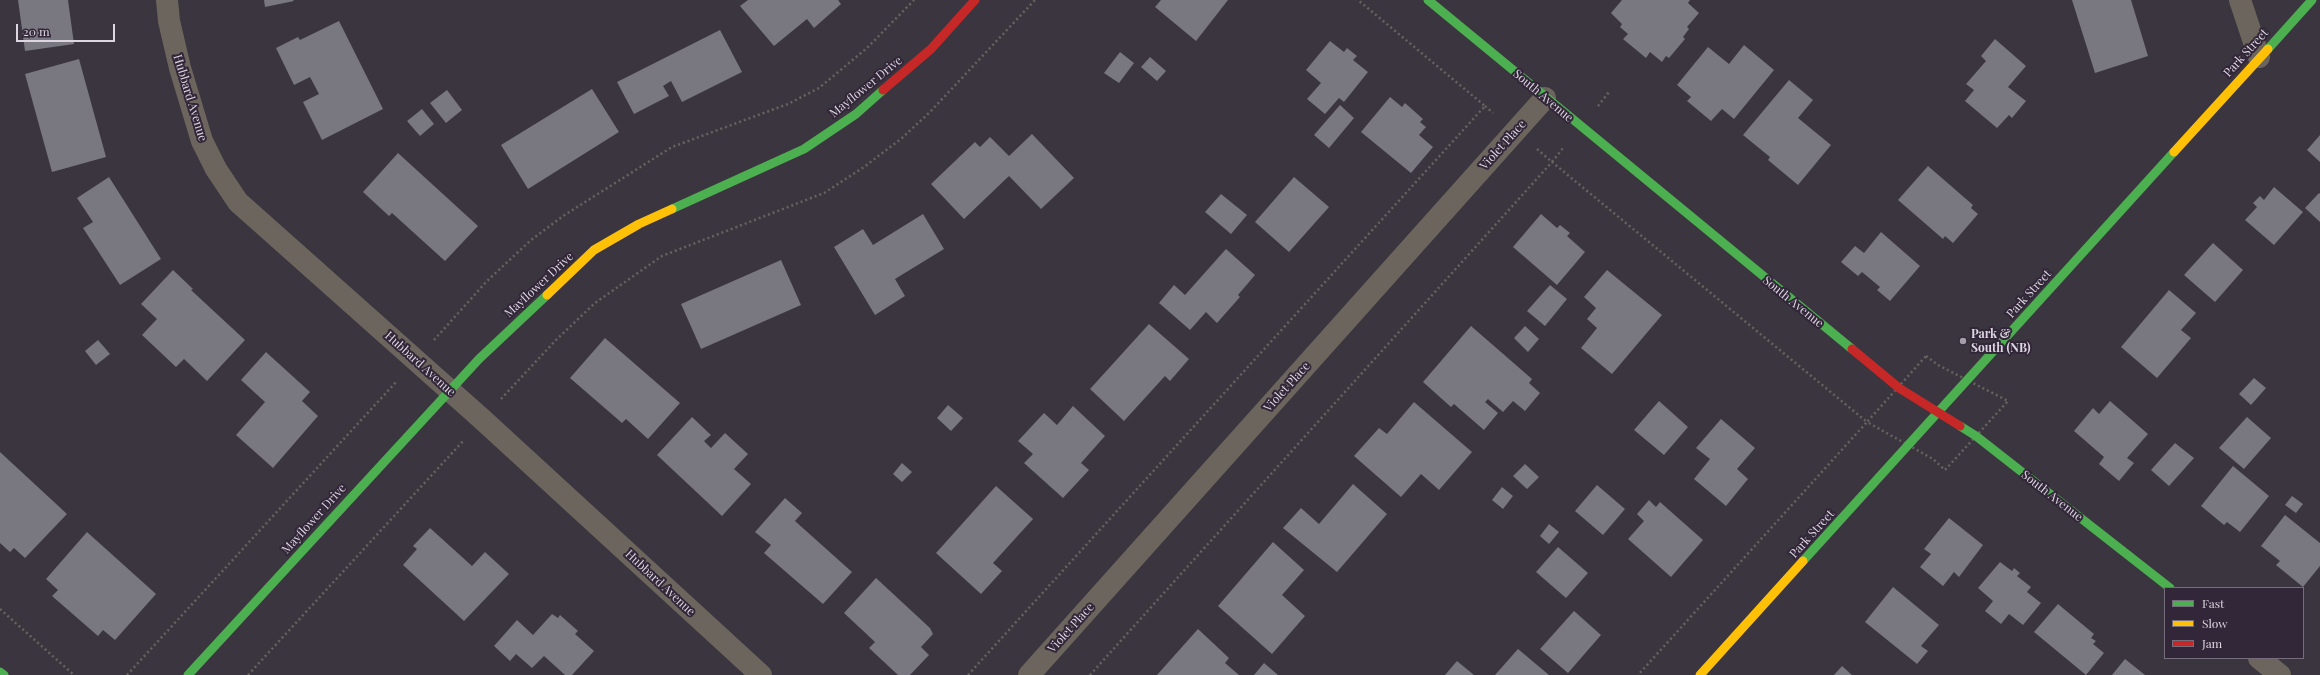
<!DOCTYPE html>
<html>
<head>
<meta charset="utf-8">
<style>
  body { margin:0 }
  #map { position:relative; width:2320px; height:675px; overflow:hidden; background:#3b353f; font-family:"Playfair Display",serif }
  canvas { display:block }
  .legend { position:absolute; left:2164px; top:587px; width:140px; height:72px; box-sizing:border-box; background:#322739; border:1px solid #766d7c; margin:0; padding:5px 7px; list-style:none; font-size:12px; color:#ddd6e1 }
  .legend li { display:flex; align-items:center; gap:8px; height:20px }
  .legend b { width:20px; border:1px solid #766d7c }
  .scale { position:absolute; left:16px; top:24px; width:99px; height:18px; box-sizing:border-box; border:2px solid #ddd6e1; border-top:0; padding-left:5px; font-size:12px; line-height:14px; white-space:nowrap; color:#ddd6e1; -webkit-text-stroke:3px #322739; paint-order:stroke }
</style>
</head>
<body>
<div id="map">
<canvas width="2320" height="675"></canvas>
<ul class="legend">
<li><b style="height:5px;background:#4caf50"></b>Fast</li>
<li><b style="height:5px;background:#ffc107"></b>Slow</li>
<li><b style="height:5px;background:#c62828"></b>Jam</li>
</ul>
<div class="scale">20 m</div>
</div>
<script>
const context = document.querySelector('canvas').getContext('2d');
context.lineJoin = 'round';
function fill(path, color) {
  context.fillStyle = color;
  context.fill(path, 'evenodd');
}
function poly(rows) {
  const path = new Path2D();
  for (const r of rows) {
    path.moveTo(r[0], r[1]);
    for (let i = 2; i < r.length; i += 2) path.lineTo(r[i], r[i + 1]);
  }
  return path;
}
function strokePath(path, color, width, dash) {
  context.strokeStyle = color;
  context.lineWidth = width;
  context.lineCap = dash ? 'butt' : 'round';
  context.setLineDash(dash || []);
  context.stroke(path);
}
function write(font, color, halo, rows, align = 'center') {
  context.font = font + ' "Playfair Display",serif';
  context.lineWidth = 4;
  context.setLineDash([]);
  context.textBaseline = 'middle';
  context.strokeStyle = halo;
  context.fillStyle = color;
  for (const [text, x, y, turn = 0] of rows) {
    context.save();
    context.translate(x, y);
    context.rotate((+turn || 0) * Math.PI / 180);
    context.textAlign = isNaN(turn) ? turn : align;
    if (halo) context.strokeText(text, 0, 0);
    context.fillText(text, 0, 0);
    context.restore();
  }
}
fill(poly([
  [18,0,68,0,74,44,25,51],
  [264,0,293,0,294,1,265,7],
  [748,0,838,0,841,4,814,28,807,19,774,46,740,6],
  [1161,0,1228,0,1196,41,1155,7],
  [1622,0,1690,0,1688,3,1699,13,1687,27,1689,29,1683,37,1685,39,1669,58,1666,56,1662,62,1650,52,1646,58,1623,39,1628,34,1620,27,1622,24,1611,13],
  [2072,0,2131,0,2148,56,2095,73],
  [339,21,383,109,322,140,303,102,319,94,310,77,294,85,276,48,298,37,300,40],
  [720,30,742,72,682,102,671,81,663,86,669,96,634,114,617,82],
  [1995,39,2026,66,2008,87,2026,101,2012,118,2009,115,1997,128,1965,101,1974,90,1966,84,1986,61,1981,56],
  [1330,41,1344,52,1347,48,1357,56,1353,60,1368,72,1344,102,1339,98,1325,114,1307,99,1321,83,1306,70],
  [1744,45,1774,70,1734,119,1722,109,1711,121,1687,101,1691,97,1677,85,1708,47,1729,64],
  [1120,52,1134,63,1119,83,1104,73],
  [1150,57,1166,71,1157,81,1141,67],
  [79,59,106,157,52,172,25,74],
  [1789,80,1813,100,1798,118,1831,145,1798,185,1768,160,1770,157,1743,135],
  [592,89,619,132,528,189,501,145],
  [447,90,462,110,446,123,430,103],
  [1390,97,1402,107,1405,103,1423,119,1420,122,1426,127,1419,135,1433,147,1411,173,1361,132],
  [1340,105,1354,118,1329,148,1314,135],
  [422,109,434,124,420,136,407,121],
  [1032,134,1074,178,1041,209,1009,176,964,219,931,184,975,142,980,147,990,137,1009,156],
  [2320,135,2320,162,2307,150],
  [398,153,478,226,445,261,392,213,389,216,363,192],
  [1928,166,1973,205,1971,208,1978,214,1953,243,1945,236,1943,239,1898,200],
  [109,177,161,259,120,285,83,228,93,222,77,198],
  [1294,177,1329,207,1289,252,1255,222],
  [2274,187,2303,212,2274,245,2245,220,2257,207,2253,203,2260,196,2264,200],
  [2319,193,2320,194,2320,222,2305,208],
  [1221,194,1247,215,1231,234,1205,212],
  [923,214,944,249,895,279,905,296,875,315,834,247,863,229,873,245],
  [1541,214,1557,228,1560,225,1570,233,1567,236,1585,252,1557,285,1513,247],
  [1881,232,1920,266,1890,301,1877,290,1880,287,1862,272,1858,276,1841,262,1855,246,1864,253],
  [2213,243,2243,270,2215,302,2184,275],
  [1226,249,1255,275,1238,295,1240,297,1217,323,1206,312,1190,330,1159,303,1174,285,1185,295],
  [781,260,801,305,701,349,681,304],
  [173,270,193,289,191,290,245,340,207,381,184,359,176,367,142,335,157,319,141,304],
  [1607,270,1662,315,1612,374,1581,348,1597,328,1587,319,1596,308,1584,297],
  [1550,285,1567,299,1545,326,1527,311],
  [2169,290,2196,313,2181,330,2191,338,2157,378,2121,347],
  [1149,324,1189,359,1170,381,1165,376,1124,421,1090,389],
  [1471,326,1532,379,1529,383,1540,393,1525,411,1513,401,1503,412,1488,399,1485,402,1498,413,1484,430,1454,404,1451,407,1423,382],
  [1525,326,1539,339,1528,352,1514,338],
  [605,338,680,403,648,439,626,419,622,423,570,378],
  [98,340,110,354,96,365,85,351],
  [266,352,310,392,302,401,318,416,273,468,236,435,265,402,241,380],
  [2254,378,2266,388,2251,405,2239,394],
  [1659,401,1688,427,1664,455,1634,430],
  [2110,401,2148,434,2127,458,2134,463,2119,481,2099,464,2104,457,2074,431,2093,408,2099,414],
  [1414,402,1472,452,1439,490,1421,474,1401,497,1354,456,1379,428,1387,434],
  [948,405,963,418,951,431,937,418],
  [1073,406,1105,436,1081,463,1089,470,1063,498,1024,463,1033,454,1018,441,1044,413,1057,425],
  [692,417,711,435,704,441,711,448,725,433,748,454,734,469,751,484,722,516,657,455],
  [2247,417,2271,438,2244,469,2219,448],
  [1721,419,1755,448,1737,469,1748,479,1726,506,1694,479,1710,459,1696,448],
  [2175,443,2194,458,2169,486,2151,470],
  [0,452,67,514,25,558,14,548,10,552,0,543],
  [902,463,912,472,902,482,893,474],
  [1525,464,1539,477,1527,489,1513,476],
  [2233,466,2269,496,2240,532,2227,522,2224,525,2201,506],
  [1353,484,1387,514,1337,572,1283,528,1301,508,1319,524],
  [1597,485,1625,509,1603,535,1575,511],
  [996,486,1033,519,993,563,1002,571,981,594,936,553],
  [1502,487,1513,496,1503,509,1492,500],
  [2292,496,2303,504,2296,513,2285,505],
  [785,498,802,513,795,521,852,572,823,604,764,553,771,545,755,532],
  [1649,500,1656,507,1660,502,1703,540,1671,577,1628,539,1644,521,1637,514],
  [2285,515,2320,543,2320,566,2303,587,2276,565,2280,561,2261,546],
  [1949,518,1983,545,1959,577,1954,572,1943,586,1920,567,1931,554,1924,549],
  [1549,524,1559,532,1549,544,1540,536],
  [430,528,472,566,485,552,509,574,464,621,403,565,417,549,413,546],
  [87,532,156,594,115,640,103,630,98,636,52,596,58,590,46,579],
  [1273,542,1304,570,1282,595,1305,616,1272,654,1218,606],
  [1558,547,1588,573,1566,598,1536,572],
  [2000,562,2012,571,2014,568,2020,573,2017,576,2031,587,2027,592,2041,603,2023,625,2009,614,2001,624,1985,611,1993,601,1978,588],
  [876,578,930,628,933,634,921,647,929,655,910,675,898,675,869,648,875,642,844,613],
  [1893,587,1939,625,1921,646,1928,651,1917,664,1865,622],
  [2058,604,2094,634,2091,638,2096,641,2093,644,2104,653,2086,675,2034,632],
  [1574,611,1601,635,1568,673,1540,649],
  [552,614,558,618,560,615,578,631,575,634,594,651,572,675,565,675,544,656,532,668,516,654,510,661,494,646,517,620,533,635],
  [1198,629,1229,658,1225,663,1239,675,1157,675],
  [1518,649,1549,675,1495,675],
  [2125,659,2145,675,2112,675],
  [1457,661,1474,675,1445,675],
  [1264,663,1278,675,1254,675],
  [1842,666,1852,675,1834,675]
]), '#797780');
strokePath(poly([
  [1485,106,1493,113],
  [1598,106,1609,92],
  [1537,149,1552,162,1563,148],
  [434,340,487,281,531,240,563,216,672,147,788,104,819,88,867,48,914,0],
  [1926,356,1938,365,2008,401,1945,470,1933,459,1867,422,1926,356],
  [501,399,556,340,595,303,662,256,824,193,864,167,902,138,930,112,1035,0],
  [0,609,74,675],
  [127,675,397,381],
  [248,675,464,440],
  [968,675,1485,106,1358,0],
  [1090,675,1552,162,1867,422,1638,675]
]), '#68635f', 2.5, [2, 3]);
strokePath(poly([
  [167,0,169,21,180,68,202,141,216,169,238,202,483,420,761,675],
  [2240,0,2259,57],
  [2259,658,2280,675],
  [1029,675,1545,98]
]), '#6c655d', 22);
strokePath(poly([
  [1428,0,1852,349],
  [2268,49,2312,0],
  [672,209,804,149,856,114,883,90],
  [1960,426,1976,436,2170,588],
  [1803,561,2174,152],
  [0,672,4,675],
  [188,675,479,359,547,295]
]), '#4caf50', 9);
strokePath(poly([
  [2174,152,2268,49],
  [547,295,594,250,639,224,672,209],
  [1700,675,1803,561]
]), '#ffc107', 9);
strokePath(poly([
  [883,90,931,49,975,0],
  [1852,349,1899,388,1960,426]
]), '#c62828', 9);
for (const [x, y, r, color] of [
  [1963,341,4,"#a49ea8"]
]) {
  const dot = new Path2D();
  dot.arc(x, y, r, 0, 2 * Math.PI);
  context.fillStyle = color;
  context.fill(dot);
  strokePath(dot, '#322739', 1.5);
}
write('12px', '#ddd6e1', '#322739', [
  ["Park Street",2246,53,-48],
  ["Mayflower Drive",866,87,-39],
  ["South Avenue",1543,96,40],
  ["Hubbard Avenue",190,98,73],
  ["Violet Place",1503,145,-48],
  ["Mayflower Drive",539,285,-43],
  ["Park Street",2029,294,-48],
  ["South Avenue",1793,302,39],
  ["Hubbard Avenue",420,364,42],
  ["Violet Place",1287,387,-48],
  ["South Avenue",2052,496,38],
  ["Mayflower Drive",314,519,-48],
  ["Park Street",1812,534,-48],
  ["Hubbard Avenue",660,583,43],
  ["Violet Place",1071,628,-48]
]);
write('bold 12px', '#ddd6e1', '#322739', [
  ["Park &",1971,334],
  ["South (NB)",1971,348]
], 'left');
</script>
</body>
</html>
